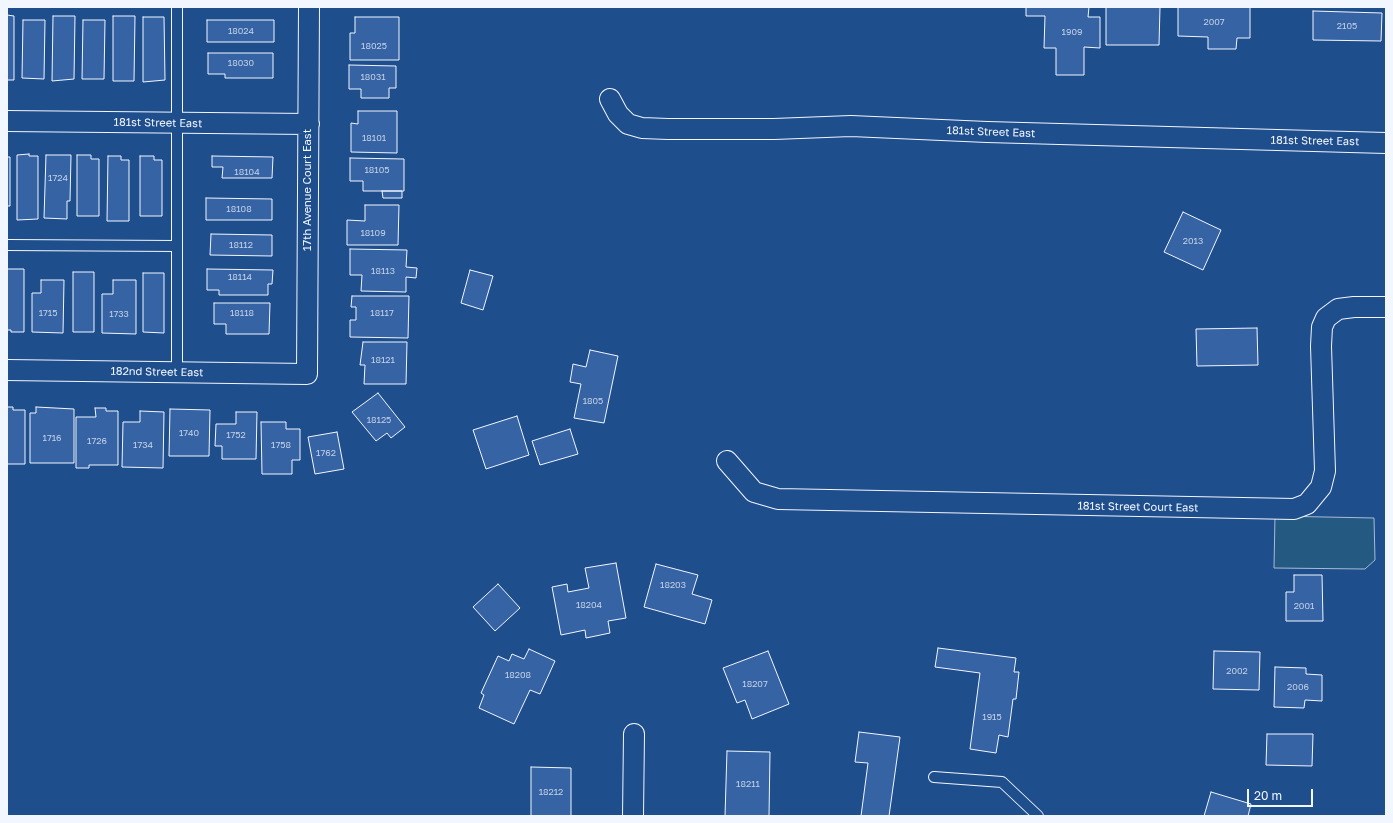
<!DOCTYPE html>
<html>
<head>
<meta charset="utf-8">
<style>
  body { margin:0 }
  #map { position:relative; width:1393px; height:823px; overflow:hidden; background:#1f4e8c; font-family:"Golos Text",sans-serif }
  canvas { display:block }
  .frame { position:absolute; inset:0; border:8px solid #f2f6ff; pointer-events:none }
  .scale { position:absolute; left:1247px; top:789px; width:66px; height:18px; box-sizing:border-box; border:2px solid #f2f6ff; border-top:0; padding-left:5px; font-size:12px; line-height:14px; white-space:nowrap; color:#f2f6ff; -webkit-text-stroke:3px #1f4e8c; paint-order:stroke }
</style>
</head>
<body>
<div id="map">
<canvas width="1393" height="823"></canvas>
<div class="frame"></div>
<div class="scale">20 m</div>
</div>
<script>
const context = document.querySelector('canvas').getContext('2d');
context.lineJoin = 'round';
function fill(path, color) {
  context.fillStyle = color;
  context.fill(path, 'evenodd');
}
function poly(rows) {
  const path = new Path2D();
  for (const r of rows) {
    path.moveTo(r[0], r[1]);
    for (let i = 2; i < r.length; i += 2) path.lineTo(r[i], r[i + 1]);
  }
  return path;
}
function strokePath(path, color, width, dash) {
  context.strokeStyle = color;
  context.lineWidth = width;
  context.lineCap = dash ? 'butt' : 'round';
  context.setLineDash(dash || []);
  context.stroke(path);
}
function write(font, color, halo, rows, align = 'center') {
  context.font = font + ' "Golos Text",sans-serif';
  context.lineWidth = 3;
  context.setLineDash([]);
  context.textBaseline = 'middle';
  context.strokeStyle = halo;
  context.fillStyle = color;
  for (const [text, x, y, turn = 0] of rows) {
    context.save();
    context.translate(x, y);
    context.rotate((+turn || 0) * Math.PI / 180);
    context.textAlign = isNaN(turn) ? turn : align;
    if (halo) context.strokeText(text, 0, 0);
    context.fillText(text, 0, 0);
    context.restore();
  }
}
const green = poly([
  [1275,516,1374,518,1375,560,1365,569,1274,568,1275,516]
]);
fill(green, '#245a82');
strokePath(green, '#a8bbd7', 1);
const building = poly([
  [1026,7,1089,7,1088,17,1100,17,1100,48,1084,47,1084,75,1056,75,1056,48,1044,48,1045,16,1026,16,1026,7],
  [1106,7,1160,7,1159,45,1106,45,1106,7],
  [1178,7,1250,7,1250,38,1237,38,1236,49,1208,49,1208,37,1178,36,1178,7],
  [1313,11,1382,13,1381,41,1313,40,1313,11],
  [7,15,14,16,14,80,7,80,7,15],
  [53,16,75,16,74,79,52,81,53,16],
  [113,16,135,16,134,81,113,81,113,16],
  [143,17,164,17,165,80,143,82,143,17],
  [355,17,399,17,399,60,350,60,350,33,355,33,355,17],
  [23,20,45,20,44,79,22,78,23,20],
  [83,20,105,20,104,79,82,79,83,20],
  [207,20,274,20,274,42,207,42,207,20],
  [208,53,273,53,273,78,225,78,225,74,208,74,208,53],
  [349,65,396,66,396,88,389,88,389,98,361,98,361,89,349,89,349,65],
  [358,111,397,111,397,153,351,152,351,123,358,124,358,111],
  [29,154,29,156,38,156,38,219,17,220,17,155,29,154],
  [46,155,71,155,70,201,67,201,67,219,44,218,46,155],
  [77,155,91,155,91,159,99,159,99,216,77,216,77,155],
  [108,156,121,156,121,160,129,160,129,221,107,221,108,156],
  [140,156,154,156,154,160,162,160,162,216,140,216,140,156],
  [212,156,273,157,272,178,222,178,223,167,212,167,212,156],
  [7,157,10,157,10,206,7,206,7,157],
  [350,158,404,159,404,191,363,191,363,181,350,181,350,158],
  [382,191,402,191,402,198,383,198,382,191],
  [206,198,272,199,272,220,206,220,206,198],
  [365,205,399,205,398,245,347,245,347,220,365,221,365,205],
  [1183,212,1221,230,1203,270,1164,252,1183,212],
  [211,234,272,235,272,256,210,255,211,234],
  [350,249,407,250,406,267,417,268,416,278,406,277,406,292,361,291,362,275,350,275,350,249],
  [7,269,24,269,24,332,11,332,11,330,7,330,7,269],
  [207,269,273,270,272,284,268,284,268,295,219,295,219,290,207,290,207,269],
  [470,270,493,276,483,310,461,303,470,270],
  [73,272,94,272,94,332,73,332,73,272],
  [143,273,164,273,164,333,143,332,143,273],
  [41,280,64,280,63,333,32,332,32,293,41,293,41,280],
  [113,280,136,280,136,334,102,333,102,294,113,294,113,280],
  [352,296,409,296,408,338,350,337,350,320,356,320,356,307,351,307,352,296],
  [214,303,270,303,269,334,226,334,226,324,214,324,214,303],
  [1257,328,1258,365,1197,366,1196,329,1257,328],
  [363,342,407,342,406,384,364,384,365,365,360,365,363,342],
  [590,350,618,356,604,423,574,418,581,384,570,382,573,364,586,367,590,350],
  [378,393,405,427,391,438,387,433,376,441,352,412,378,393],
  [7,407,13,407,13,410,25,410,25,464,7,464,7,407],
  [36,407,74,409,74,463,30,463,30,413,36,413,36,407],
  [95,408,106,408,106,411,118,411,118,465,89,465,89,468,76,468,76,417,96,417,95,408],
  [170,409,210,410,209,456,169,456,170,409],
  [140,411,164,412,163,468,122,467,123,422,140,422,140,411],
  [236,412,257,412,256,459,222,459,222,446,215,446,216,424,236,424,236,412],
  [517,416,529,455,486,469,473,430,517,416],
  [261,422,286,422,286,429,300,429,300,460,292,460,292,474,262,474,261,422],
  [570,429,578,454,540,465,532,441,570,429],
  [337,432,344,469,315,474,308,437,337,432],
  [616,563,626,618,608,621,610,633,586,638,585,630,561,635,552,587,567,584,568,592,589,588,585,568,616,563],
  [656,564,698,575,692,594,712,600,705,624,644,607,656,564],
  [1294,575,1322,575,1323,621,1286,621,1286,592,1294,592,1294,575],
  [498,584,520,608,495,631,473,607,498,584],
  [938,648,1016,658,1014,672,1019,672,1016,699,1013,699,1008,737,999,735,996,753,970,749,980,673,935,667,938,648],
  [529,649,555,661,540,694,530,690,514,724,479,708,484,695,481,693,498,656,509,661,512,654,524,659,529,649],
  [768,651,789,704,752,719,745,700,737,703,723,668,768,651],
  [1214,651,1260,652,1259,690,1213,689,1214,651],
  [1275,667,1306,668,1306,674,1322,675,1322,701,1305,700,1304,708,1274,707,1275,667],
  [859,732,900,737,889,816,861,816,868,763,855,762,859,732],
  [1267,734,1313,734,1312,766,1266,765,1267,734],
  [727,751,770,752,769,816,725,816,727,751],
  [531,767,571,768,571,816,531,816,531,767],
  [1211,792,1251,804,1248,816,1204,816,1211,792]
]);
fill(building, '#3563a3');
strokePath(building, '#f2f6ff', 1);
const lane = poly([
  [177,7,177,372],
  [7,245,177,246],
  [934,777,1002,782,1038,816]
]);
const street = poly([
  [610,99,618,114,628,124,642,128,668,129,774,129,851,126,987,132,1386,143],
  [7,121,309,124],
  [7,370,307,374,309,7],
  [727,461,754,492,778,499,1294,509,1307,504,1321,487,1325,471,1321,346,1322,327,1326,318,1338,309,1354,307,1386,307],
  [633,816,634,734]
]);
strokePath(lane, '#f2f6ff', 12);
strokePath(street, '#f2f6ff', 22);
strokePath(lane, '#1f4e8c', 10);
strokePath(street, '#1f4e8c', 20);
write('9px', '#c3d1e8', null, [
  ["2007",1214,22],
  ["2105",1347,26],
  ["18024",241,31],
  ["1909",1072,32],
  ["18025",374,46],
  ["18030",241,63],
  ["18031",373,77],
  ["18101",374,138],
  ["18105",377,170],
  ["18104",247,172],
  ["1724",58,178],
  ["18108",239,209],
  ["18109",373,233],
  ["2013",1193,241],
  ["18112",241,245],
  ["18113",383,271],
  ["18114",240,277],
  ["1715",48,313],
  ["18118",242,313],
  ["18117",382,313],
  ["1733",119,314],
  ["18121",383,360],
  ["1805",593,401],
  ["18125",379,420],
  ["1740",189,433],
  ["1752",236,435],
  ["1716",52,438],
  ["1726",97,441],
  ["1734",143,445],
  ["1758",281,445],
  ["1762",326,453],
  ["18203",673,585],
  ["18204",589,605],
  ["2001",1304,606],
  ["2002",1237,671],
  ["18208",518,675],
  ["18207",755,684],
  ["2006",1298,687],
  ["1915",992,717],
  ["18211",748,784],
  ["18212",551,792]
]);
write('11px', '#f2f6ff', '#1f4e8c', [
  ["181st Street East",158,123,1],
  ["181st Street East",991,132,2],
  ["181st Street East",1315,141,1],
  ["17th Avenue Court East",308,190,-90],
  ["182nd Street East",157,372,1],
  ["181st Street Court East",1138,507,1]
]);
</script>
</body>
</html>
